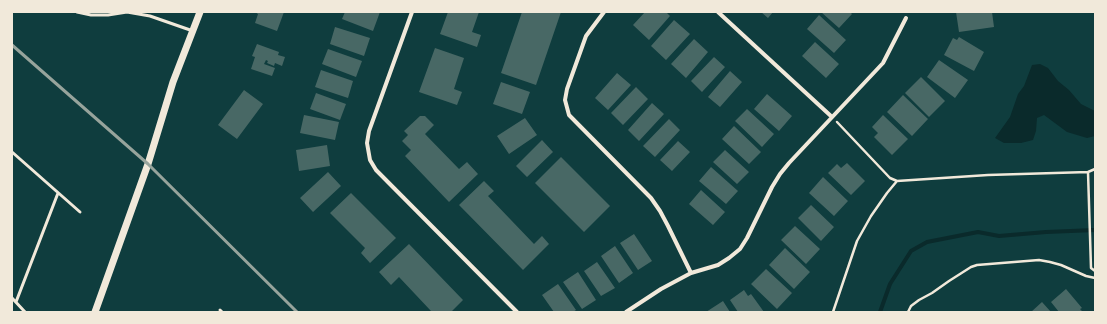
<!DOCTYPE html>
<html>
<head>
<meta charset="utf-8">
<style>
  body { margin:0 }
  #map { position:relative; width:1107px; height:324px; overflow:hidden; background:#0f3d3e; font-family:Rubik,sans-serif }
  canvas { display:block }
  .frame { position:absolute; inset:0; border:13px solid #f1e9da; pointer-events:none }
</style>
</head>
<body>
<div id="map">
<canvas width="1107" height="324"></canvas>
<div class="frame"></div>
</div>
<script>
const context = document.querySelector('canvas').getContext('2d');
context.lineJoin = 'round';
function fill(path, color) {
  context.fillStyle = color;
  context.fill(path, 'evenodd');
}
function poly(rows) {
  const path = new Path2D();
  for (const r of rows) {
    path.moveTo(r[0], r[1]);
    for (let i = 2; i < r.length; i += 2) path.lineTo(r[i], r[i + 1]);
  }
  return path;
}
function strokePath(path, color, width, dash) {
  context.strokeStyle = color;
  context.lineWidth = width;
  context.lineCap = dash ? 'butt' : 'round';
  context.setLineDash(dash || []);
  context.stroke(path);
}
fill(poly([
  [1040,64,1048,68,1058,81,1069,90,1081,104,1095,111,1095,136,1087,138,1067,132,1044,115,1037,118,1036,131,1033,140,1021,143,1004,143,995,138,1010,117,1018,94,1024,86,1032,65]
]), '#0a2a2b');
strokePath(poly([
  [880,312,890,284,911,251,927,242,978,232,999,236,1046,232,1095,230]
]), '#0a2a2b', 4);
fill(poly([
  [255,12,284,12,277,31,255,23,258,14],
  [345,12,380,12,373,31,342,19],
  [448,12,479,12,472,32,481,35,477,47,440,34],
  [522,12,561,12,536,85,501,73],
  [645,12,666,12,670,16,649,40,633,25],
  [761,12,773,12,768,18],
  [821,12,850,12,852,14,839,28],
  [956,12,992,12,994,27,959,32],
  [819,15,846,40,834,53,807,29],
  [674,20,690,34,666,60,651,46],
  [335,27,370,38,364,56,330,44],
  [959,37,984,52,974,71,944,55,953,38,957,40],
  [694,39,708,52,686,78,671,64],
  [815,42,839,64,826,78,802,56],
  [257,44,279,52,278,55,285,57,282,66,275,63,274,66,267,63,268,61,266,60,264,64,275,68,272,76,251,69,255,57,252,56],
  [435,48,464,58,454,89,462,92,457,105,419,92],
  [328,49,362,61,356,77,322,64],
  [714,57,725,67,702,92,691,81],
  [939,60,968,80,955,98,927,77],
  [321,70,353,81,348,98,315,87],
  [730,71,742,82,720,107,708,97],
  [617,73,631,85,608,110,595,98],
  [921,77,945,101,929,117,905,93],
  [501,82,530,92,522,114,493,104],
  [636,87,648,99,623,125,611,113],
  [244,90,263,104,237,139,218,125],
  [316,93,346,104,340,120,310,109],
  [767,94,792,116,779,131,754,109],
  [903,95,928,119,912,136,887,112],
  [652,103,664,114,639,141,628,130],
  [747,109,774,134,762,147,735,121],
  [304,115,339,122,335,140,300,133],
  [883,115,908,139,892,155,874,137,878,133,872,127],
  [420,116,425,116,434,125,425,134,459,169,467,162,478,174,449,202,405,156,411,150,402,141,408,135,404,131],
  [525,118,537,135,509,154,497,136],
  [669,119,680,130,655,157,643,146],
  [734,126,761,152,749,164,722,139],
  [542,140,553,152,527,177,516,166],
  [678,141,690,152,672,171,660,160],
  [327,145,330,166,299,171,296,150],
  [725,150,749,172,737,184,713,162],
  [561,157,610,206,584,232,535,183],
  [847,163,865,181,851,195,828,173,837,164,841,168],
  [711,167,738,191,726,204,699,181],
  [328,172,341,186,313,212,300,198],
  [823,177,848,201,834,216,809,193],
  [484,181,494,191,488,196,534,244,542,236,549,244,523,270,459,205],
  [701,190,725,212,713,225,689,204],
  [351,193,396,238,370,263,361,253,365,248,330,213],
  [811,205,834,227,821,241,798,218],
  [795,226,820,249,806,264,781,240],
  [634,234,652,261,638,270,620,243],
  [409,244,463,300,451,312,430,312,431,311,399,277,391,285,379,272],
  [615,246,633,273,619,283,601,256],
  [785,248,810,272,794,289,769,265],
  [597,262,615,288,601,296,584,271],
  [766,269,792,293,777,309,751,284],
  [578,272,596,300,582,309,563,282],
  [558,284,576,310,573,312,554,312,542,295],
  [1066,289,1082,308,1080,309,1083,312,1059,312,1051,302],
  [744,290,748,296,751,294,764,312,738,312,730,300],
  [723,301,730,312,706,312],
  [1042,302,1051,312,1031,312]
]), '#486865');
strokePath(poly([
  [837,122,890,178,897,181,988,175,1088,172,1095,169],
  [1088,172,1091,268,1095,271],
  [833,312,857,241,871,216,887,193,897,181],
  [908,312,911,306,919,300,932,293,949,281,971,267,977,265,1039,260,1050,262,1061,265,1086,276,1095,278]
]), '#f1e9da', 2.5);
strokePath(poly([
  [77,12,91,15,108,15,127,12,150,16,193,31],
  [12,152,80,212],
  [12,298,25,312],
  [16,302,58,193],
  [220,310,222,312]
]), '#f1e9da', 3);
strokePath(poly([
  [412,12,369,131,367,143,370,160,376,170,517,312],
  [604,12,586,36,567,89,565,100,569,115,651,198,660,211,668,226,691,273],
  [718,12,832,117],
  [626,312,661,289,691,273,718,265,729,258,740,249,747,238,772,187,780,174,789,163,883,63,906,18]
]), '#f1e9da', 4);
strokePath(poly([
  [95,312,148,164,173,82,200,12]
]), '#f1e9da', 7);
strokePath(poly([
  [12,45,148,164,297,312]
]), '#97a49c', 3);
</script>
</body>
</html>
